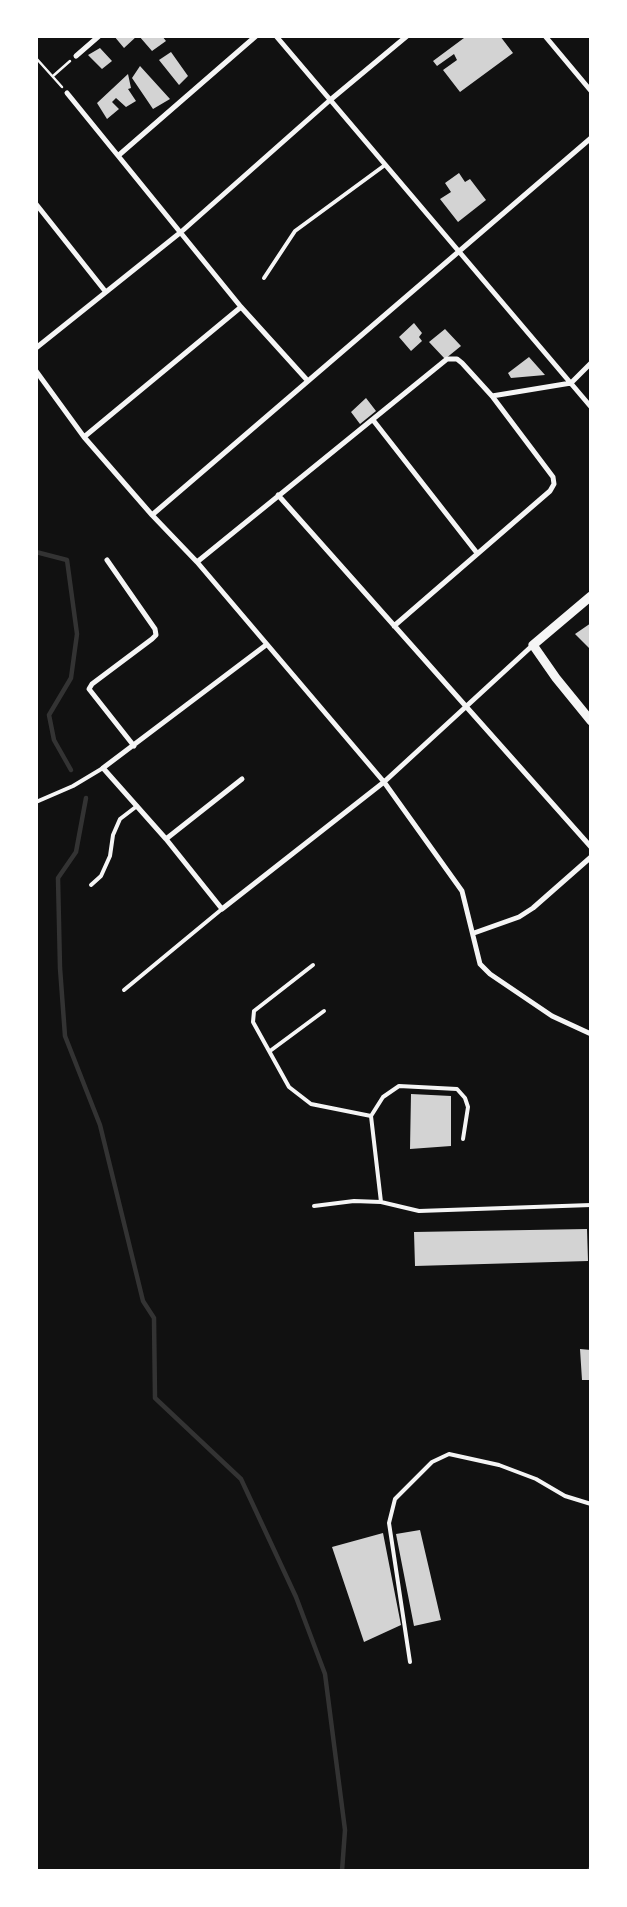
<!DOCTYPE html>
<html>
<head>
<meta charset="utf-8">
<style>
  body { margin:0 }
  #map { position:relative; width:627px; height:1907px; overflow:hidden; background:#111; font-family:Inter,sans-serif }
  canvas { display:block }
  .frame { position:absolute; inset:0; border:38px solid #fff; pointer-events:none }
</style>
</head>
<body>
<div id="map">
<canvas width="627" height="1907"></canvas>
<div class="frame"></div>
</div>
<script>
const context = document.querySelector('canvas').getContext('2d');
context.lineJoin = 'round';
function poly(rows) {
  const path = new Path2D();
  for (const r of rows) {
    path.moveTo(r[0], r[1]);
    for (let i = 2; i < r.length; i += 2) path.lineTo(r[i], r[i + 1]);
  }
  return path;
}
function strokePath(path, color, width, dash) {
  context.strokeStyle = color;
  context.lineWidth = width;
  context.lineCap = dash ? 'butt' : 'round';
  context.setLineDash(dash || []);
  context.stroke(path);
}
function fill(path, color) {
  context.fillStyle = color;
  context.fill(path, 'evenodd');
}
strokePath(poly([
  [36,552,67,560,77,634,71,678,49,715,54,740,71,770],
  [86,798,76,852,58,878,60,968,65,1036,100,1125,143,1301,154,1318,155,1398,241,1479,296,1597,325,1674,345,1830,342,1871],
  [588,1871,591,1868]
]), '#333', 4.5);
fill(poly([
  [114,36,137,36,124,48],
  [139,36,162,36,166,41,152,51],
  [463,36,500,36,513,53,460,92,443,70,457,60,454,54,437,66,433,61,464,38],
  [100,48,112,61,102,69,88,55],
  [171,52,188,76,179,85,159,60],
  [140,66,170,99,153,109,132,78],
  [128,74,131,88,128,89,136,101,126,107,116,98,112,102,119,109,107,119,97,103],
  [459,173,465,182,470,179,486,200,458,222,440,199,451,192,445,183],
  [414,323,422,333,419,337,422,341,411,351,399,337],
  [445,329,461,346,445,359,429,342],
  [529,357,545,375,511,378,508,373],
  [366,398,376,411,360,424,351,412],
  [591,623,591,650,575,634],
  [411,1094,451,1096,451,1146,410,1149],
  [587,1229,588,1261,415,1266,414,1232],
  [580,1349,591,1350,591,1380,582,1380],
  [420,1530,441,1620,414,1626,396,1534],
  [383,1533,401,1625,364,1642,332,1547]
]), '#d3d3d3');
strokePath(poly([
  [36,58,62,87],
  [53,76,70,61]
]), '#f5f5f5', 2.5);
strokePath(poly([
  [264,278,295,231,385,165],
  [36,802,73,786,103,768],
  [91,885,101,876,110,856,113,835,120,819,137,806],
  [313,965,254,1011,253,1022,289,1087,311,1104,371,1116,381,1202],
  [124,990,222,909],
  [270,1051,324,1011],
  [371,1116,383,1097,399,1086,457,1089,465,1098,468,1107,463,1139],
  [314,1206,354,1201,381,1202,419,1211,591,1205],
  [410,1662,389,1523,395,1499,432,1462,449,1454,499,1465,536,1479,565,1496,591,1504]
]), '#f5f5f5', 4);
strokePath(poly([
  [276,36,591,407],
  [545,36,591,91],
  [76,56,99,36],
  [67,93,241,307,307,380],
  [119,155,256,36],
  [36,204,105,291],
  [36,348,181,232,329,101,407,36],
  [36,371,84,437,152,515,197,562,384,782,462,891,480,964,490,974,552,1016,591,1034],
  [492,396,571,383,591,363],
  [373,420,477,553],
  [84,437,241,307],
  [278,495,591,847],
  [152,515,591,138],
  [107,560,155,629,156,635,152,639,92,684,89,689,134,746],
  [197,562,447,359,457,359,462,363,492,396,553,477,554,484,550,491,394,626],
  [266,645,103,768,166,839,222,909,384,782,533,645],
  [166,839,242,779],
  [474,933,519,917,533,908,591,857]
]), '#f5f5f5', 5);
strokePath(poly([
  [591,596,533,645,556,678,591,721]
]), '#f5f5f5', 9);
</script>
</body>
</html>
